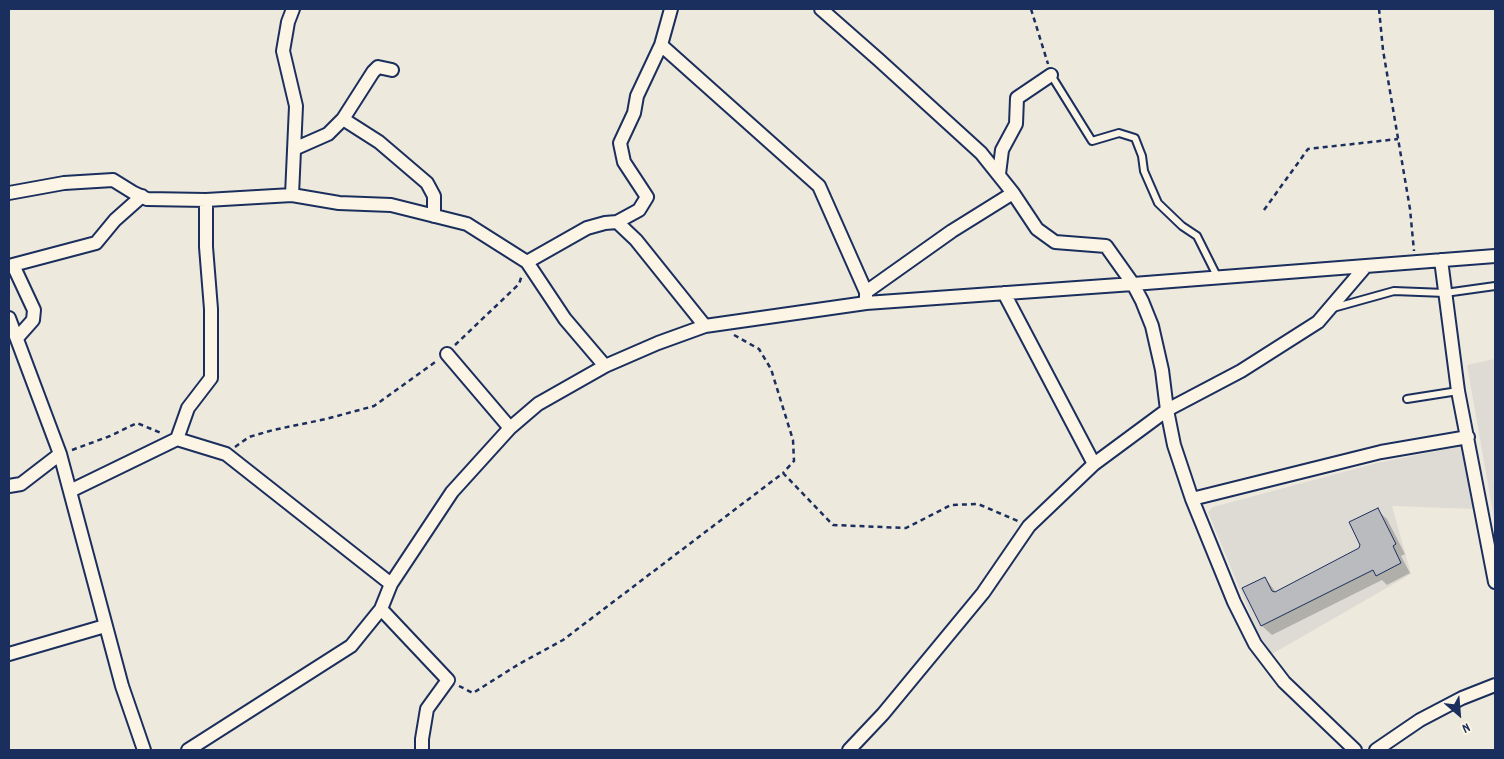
<!DOCTYPE html>
<html>
<head>
<meta charset="utf-8">
<style>
  body { margin:0 }
  #map { position:relative; width:1504px; height:759px; overflow:hidden; background:#eee9dd; font-family:Dekko,sans-serif }
  canvas { display:block }
  .frame { position:absolute; inset:0; border:10px solid #1b2f5e; pointer-events:none }
  .north { position:absolute; left:1434px; top:689px; width:50px; height:50px; -webkit-text-stroke:4px #fcf5e5; paint-order:stroke; rotate:153deg; font-size:14px; font-weight:700; line-height:20px; text-align:center; color:#1b2f5e }
  .north::after { content:''; display:block; margin:auto; width:18px; height:22px; background:#1b2f5e; clip-path:polygon(50% 0,100% 100%,50% 72%,0 100%) }
</style>
</head>
<body>
<div id="map">
<canvas width="1504" height="759"></canvas>
<div class="frame"></div>
<div class="north">N</div>
</div>
<script>
const context = document.querySelector('canvas').getContext('2d');
context.lineJoin = 'round';
function fill(path, color) {
  context.fillStyle = color;
  context.fill(path, 'evenodd');
}
function poly(rows) {
  const path = new Path2D();
  for (const r of rows) {
    path.moveTo(r[0], r[1]);
    for (let i = 2; i < r.length; i += 2) path.lineTo(r[i], r[i + 1]);
  }
  return path;
}
function strokePath(path, color, width, dash) {
  context.strokeStyle = color;
  context.lineWidth = width;
  context.lineCap = dash ? 'butt' : 'round';
  context.setLineDash(dash || []);
  context.stroke(path);
}
fill(poly([
  [1495,359,1495,524,1467,365],
  [1463,446,1476,509,1392,506,1411,574,1272,654,1257,631,1208,512,1213,507,1377,463]
]), '#dedbd4');
fill(poly([
  [1377,510,1387,519,1405,554,1401,556,1410,573,1387,585,1382,580,1272,635,1262,626,1244,589,1265,578,1276,592,1360,549]
]), '#0003');
const building = poly([
  [1378,508,1396,544,1393,546,1401,563,1376,576,1373,570,1261,626,1242,588,1265,577,1272,591,1275,592,1359,548,1360,545,1349,522,1378,508]
]);
fill(building, '#babbbe');
strokePath(building, '#1b2f5e', 1);
const lane = poly([
  [1051,75,1092,141,1119,133,1135,138,1142,156,1144,171,1158,203,1182,226,1197,236,1218,278],
  [1333,308,1394,291,1445,293,1495,286],
  [1407,399,1458,391]
]);
const street = poly([
  [821,9,879,60,981,153,1013,193,1037,229,1055,242,1106,246,1133,284,1142,301,1152,326,1162,370,1167,410,1174,445,1192,499,1234,602,1255,644,1284,682,1355,750],
  [661,45,819,186,866,292,866,303],
  [343,119,379,142,427,183,434,196,434,216],
  [294,149,328,134,343,119,373,72,378,67,392,70],
  [999,174,1002,150,1016,124,1017,98,1051,75],
  [9,193,64,183,113,180,134,193,147,199,206,200,292,195,339,203,391,205,467,224,527,262,565,319,605,366],
  [292,195,296,106,283,51,288,22,293,9],
  [617,222,636,240,705,326],
  [1441,260,1458,391,1495,582],
  [527,262,587,228,605,223,617,222,639,210,647,197,624,162,620,143,634,113,637,96,661,45,671,9],
  [13,265,34,310,33,320,17,338],
  [9,266,96,243,115,220,142,196],
  [866,292,952,231,1013,193],
  [1004,293,1094,464],
  [9,318,60,454,122,686,144,750],
  [447,354,510,428],
  [177,439,188,408,211,378,211,309,206,247,206,200],
  [9,486,21,484,60,454],
  [70,491,177,439,226,454,391,584],
  [1192,499,1381,452,1468,437],
  [381,609,448,680,427,709,422,739,422,750],
  [9,654,105,626],
  [188,750,351,646,381,609,391,584,452,492,510,428,538,404,605,366,658,343,705,326,866,303,1133,284,1495,256],
  [849,750,883,714,983,593,1029,526,1094,464,1167,410,1241,371,1318,322,1365,267],
  [1376,750,1420,720,1462,698,1495,685]
]);
strokePath(lane, '#1b2f5e', 10);
strokePath(street, '#1b2f5e', 16);
strokePath(poly([
  [1031,9,1048,64],
  [1379,9,1383,50,1410,209,1414,251],
  [1264,210,1308,149,1398,139],
  [734,335,759,349,771,369,793,440,794,461,783,473],
  [455,345,519,284,522,275],
  [235,447,249,437,273,430,326,419,374,406,438,360],
  [72,450,110,436,137,423,161,433],
  [459,686,473,693,519,664,563,640,783,473,833,525,906,528,951,505,978,504,1018,521]
]), '#1b2f5e', 2.5, [5, 4]);
strokePath(lane, '#fcf5e5', 6);
strokePath(street, '#fcf5e5', 12);
</script>
</body>
</html>
